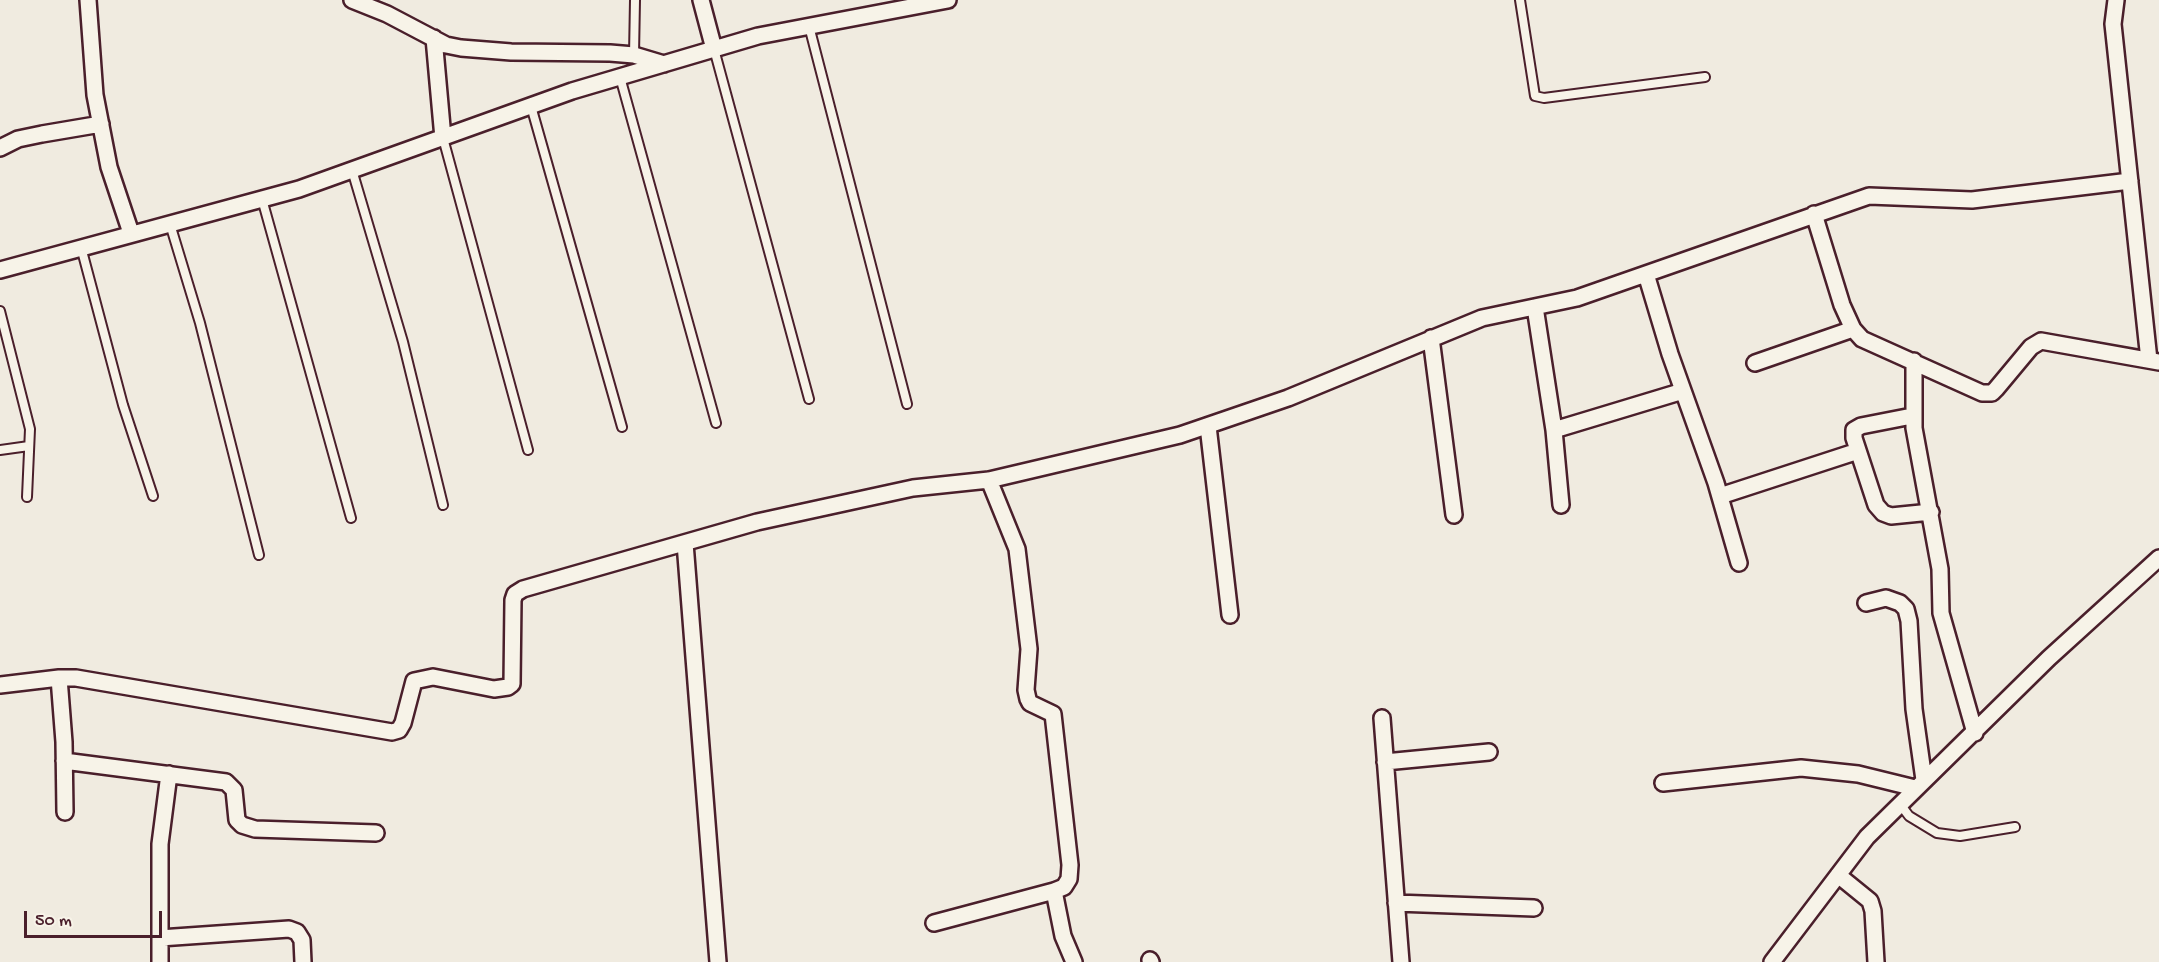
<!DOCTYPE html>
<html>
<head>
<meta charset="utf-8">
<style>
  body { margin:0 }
  #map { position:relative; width:2159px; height:962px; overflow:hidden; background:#f0ebe0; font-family:"Gochi Hand",sans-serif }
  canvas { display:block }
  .scale { position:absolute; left:24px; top:911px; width:138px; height:27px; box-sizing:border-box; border:3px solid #4a1f2b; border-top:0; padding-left:8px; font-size:18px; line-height:21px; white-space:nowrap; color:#4a1f2b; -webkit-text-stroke:4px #f7f3e8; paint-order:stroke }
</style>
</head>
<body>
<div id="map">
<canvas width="2159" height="962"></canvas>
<div class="scale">50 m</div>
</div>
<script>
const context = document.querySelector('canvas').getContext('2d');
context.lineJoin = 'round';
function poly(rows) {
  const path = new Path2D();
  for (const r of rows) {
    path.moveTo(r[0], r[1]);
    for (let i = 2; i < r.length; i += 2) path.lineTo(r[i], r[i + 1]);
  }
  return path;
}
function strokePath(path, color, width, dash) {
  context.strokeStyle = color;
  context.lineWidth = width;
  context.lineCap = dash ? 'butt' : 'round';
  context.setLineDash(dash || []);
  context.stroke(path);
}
const service = poly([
  [1520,0,1535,96,1544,98,1705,77],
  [809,26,907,404],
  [714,49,809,399],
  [634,55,635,0],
  [620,77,716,423],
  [531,106,622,427],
  [443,138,528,450],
  [352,170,403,342,443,505],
  [262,199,351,518],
  [170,224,200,323,259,555],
  [81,247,123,405,153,496],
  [0,311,30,429,27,497],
  [0,450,29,446],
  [1900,804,1909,816,1937,833,1960,836,2015,827]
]);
const minor = poly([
  [88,0,95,95,109,167,131,233],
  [352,0,387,14,446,45,461,48,511,52,610,53,634,55,664,64],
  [701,0,714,49],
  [2116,0,2113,24,2149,360],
  [434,38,443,138],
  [0,148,18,139,42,134,101,124],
  [1814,214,1842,305,1853,329,1862,339,1982,393,1992,393,1996,389,2031,347,2041,341,2159,362],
  [0,270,299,189,572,91,714,49,758,36,948,0],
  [1646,274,1670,354,1716,483,1739,563],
  [1535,307,1554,430,1561,505],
  [1431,338,1454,515],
  [1914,361,1914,428,1940,569,1941,613,1975,733],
  [1755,363,1853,329],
  [1912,416,1861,426,1854,430,1854,438,1876,505,1883,513,1891,516,1931,512],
  [1208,426,1230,615],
  [1554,430,1683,391],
  [1720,496,1858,451],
  [685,543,718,962],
  [1866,603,1886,598,1900,603,1906,609,1909,621,1914,709,1924,780],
  [59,678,64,742,65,812],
  [0,685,59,678,76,678,392,732,399,730,403,723,414,681,433,677,494,689,508,687,512,684,513,600,515,594,523,589,757,522,913,488,989,480,1180,435,1288,398,1482,318,1577,298,1869,196,1972,200,2130,181],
  [1382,718,1401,962],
  [64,761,226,782,234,790,237,820,242,825,255,829,376,833],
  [1385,762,1489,752],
  [1663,783,1801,768,1858,774,1915,788],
  [1838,875,1870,901,1873,911,1876,962],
  [1054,891,1063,936,1074,962],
  [1396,903,1534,908],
  [934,923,1054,891,1064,887,1069,879,1070,865,1053,714,1030,703,1028,699,1026,690,1029,649,1017,549,989,480],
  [160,938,289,929,297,932,302,940,303,962],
  [1150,960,1151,962],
  [160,962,160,844,169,774],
  [1772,962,1867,837,2049,658,2159,558]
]);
strokePath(service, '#4a1f2b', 12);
strokePath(minor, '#4a1f2b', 20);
strokePath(service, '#f7f3e8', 8);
strokePath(minor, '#f7f3e8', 15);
</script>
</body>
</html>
